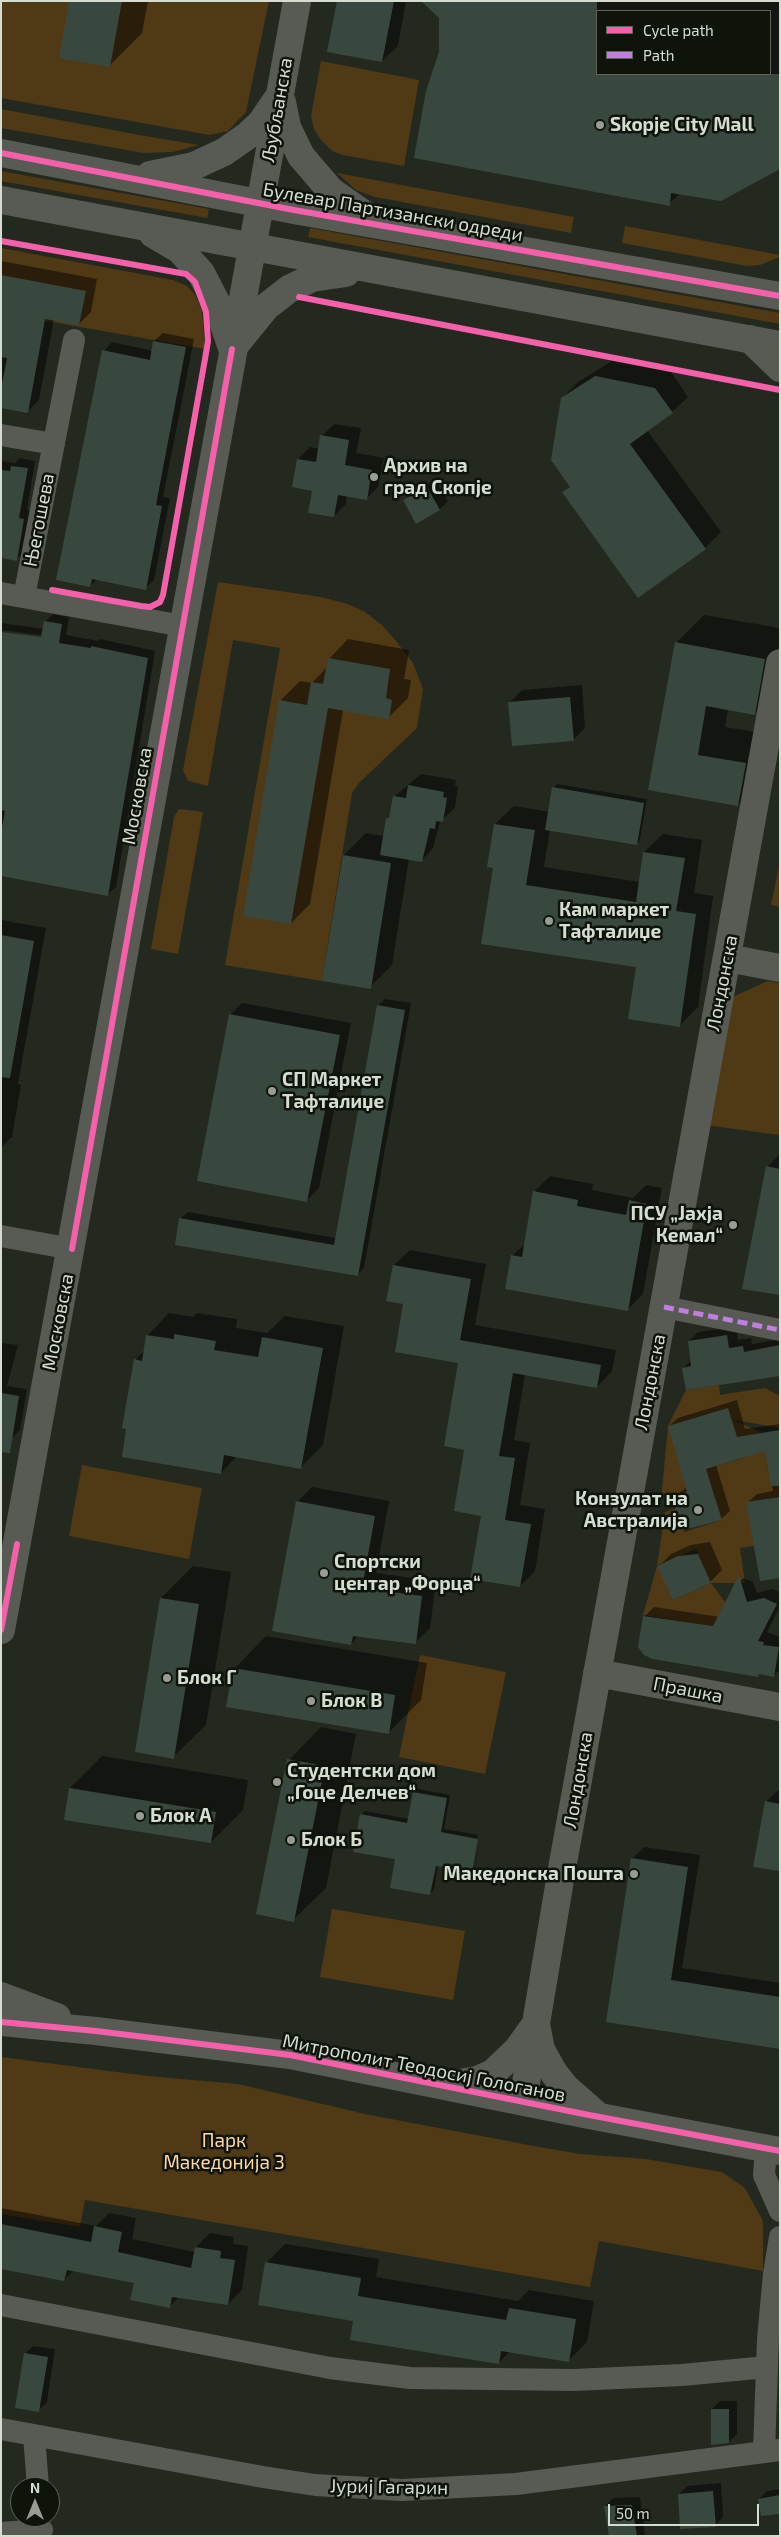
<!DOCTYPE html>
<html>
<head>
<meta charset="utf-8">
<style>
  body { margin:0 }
  #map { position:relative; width:781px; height:2537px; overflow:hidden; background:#24291f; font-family:"Exo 2",sans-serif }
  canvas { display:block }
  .frame { position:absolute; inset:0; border:2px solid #d5dcd0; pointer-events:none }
  .legend { position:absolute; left:596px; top:10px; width:175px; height:65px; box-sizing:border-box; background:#0f140b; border:1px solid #5e645a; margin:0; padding:6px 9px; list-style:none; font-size:15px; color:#d5dcd0 }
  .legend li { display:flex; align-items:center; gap:10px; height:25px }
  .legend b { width:25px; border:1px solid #5e645a }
  .north { position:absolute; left:10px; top:2477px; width:50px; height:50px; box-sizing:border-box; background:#0f140b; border:1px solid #5e645a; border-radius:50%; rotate:0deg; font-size:14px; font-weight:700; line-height:20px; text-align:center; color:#d5dcd0 }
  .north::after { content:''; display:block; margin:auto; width:18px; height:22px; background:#979d92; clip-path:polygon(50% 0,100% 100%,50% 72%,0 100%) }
  .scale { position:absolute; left:608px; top:2504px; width:151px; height:22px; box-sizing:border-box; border:2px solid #d5dcd0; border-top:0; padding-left:6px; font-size:15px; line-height:18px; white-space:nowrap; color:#d5dcd0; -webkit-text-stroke:4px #0f140b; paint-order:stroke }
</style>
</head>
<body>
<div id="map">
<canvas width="781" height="2537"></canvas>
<div class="frame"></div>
<ul class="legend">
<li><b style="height:6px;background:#f560ab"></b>Cycle path</li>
<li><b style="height:6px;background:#c07fdc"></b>Path</li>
</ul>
<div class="north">N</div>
<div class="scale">50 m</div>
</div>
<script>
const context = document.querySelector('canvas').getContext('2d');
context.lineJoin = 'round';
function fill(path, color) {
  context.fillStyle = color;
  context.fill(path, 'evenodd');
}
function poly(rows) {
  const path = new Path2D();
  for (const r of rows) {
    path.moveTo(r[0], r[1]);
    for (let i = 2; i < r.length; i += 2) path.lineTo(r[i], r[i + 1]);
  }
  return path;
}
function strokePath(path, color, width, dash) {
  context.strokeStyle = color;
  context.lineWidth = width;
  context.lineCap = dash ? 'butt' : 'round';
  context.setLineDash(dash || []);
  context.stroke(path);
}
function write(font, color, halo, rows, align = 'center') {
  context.font = font + ' "Exo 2",sans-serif';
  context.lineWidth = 5;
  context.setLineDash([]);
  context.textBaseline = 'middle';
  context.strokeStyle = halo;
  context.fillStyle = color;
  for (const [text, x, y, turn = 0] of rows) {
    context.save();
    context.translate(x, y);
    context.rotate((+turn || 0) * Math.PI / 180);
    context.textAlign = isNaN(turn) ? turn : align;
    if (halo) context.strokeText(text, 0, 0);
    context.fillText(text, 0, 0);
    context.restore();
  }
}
fill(poly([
  [1,1,269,1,246,112,228,131,210,135,1,98],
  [321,61,419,80,404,166,343,155,332,151,321,140,314,129,311,116],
  [1,109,139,135,199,145,173,152,144,153,1,128],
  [1,171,209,209,207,218,1,181],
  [337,173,574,217,571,233,375,197,356,190],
  [625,226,780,255,780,257,760,265,747,266,622,243],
  [310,228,780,313,780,324,308,237],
  [1,248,173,280,187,286,196,296,202,311,205,349,1,313],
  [218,582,321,597,348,604,365,612,382,625,396,641,413,663,423,689,417,728,360,782,352,793,322,981,225,965,280,648,233,640,208,786,188,781,183,770],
  [179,809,203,812,178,954,151,949,174,817],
  [780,862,780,907,771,905],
  [768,981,780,983,780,1135,705,1125,728,999],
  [719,1385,720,1395,765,1388,780,1396,780,1428,734,1420,762,1433,768,1469,780,1467,780,1497,747,1502,780,1542,740,1548,745,1583,711,1583,725,1602,716,1627,643,1615,657,1566,665,1512,676,1508,684,1532,722,1520,711,1485,661,1500,668,1426,686,1390],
  [731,1419,743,1458,683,1475],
  [696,1549,711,1583,673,1600,658,1565],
  [82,1465,202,1488,189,1559,69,1536],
  [420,1655,506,1672,485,1774,399,1757],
  [332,1909,465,1931,453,2000,320,1977],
  [1,2057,148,2076,238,2084,365,2114,534,2146,580,2154,646,2159,722,2172,745,2188,763,2221,763,2271,599,2241,590,2287,85,2200,80,2227,1,2214]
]), '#503915');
fill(poly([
  [70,1,148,1,142,33,110,65],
  [338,1,406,1,398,46,382,61],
  [431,1,780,1,780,167,680,193,669,204,440,52,440,17],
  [597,11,770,11,770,74,597,74],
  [1,261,97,279,91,312,79,324,54,319,39,400,27,412,1,407],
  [163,333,194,339,163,497,170,498,154,580,145,588,97,579,90,586,104,351,112,342,153,351,154,341],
  [612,361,671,372,688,397,672,412,647,430,721,532,705,548,563,493,571,485,562,398,578,382],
  [334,424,361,428,356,453,384,458,378,487,366,499,347,495,346,504,334,516,313,490,298,459,310,447,319,449,322,436],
  [20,458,35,461,27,510,31,511,24,552,16,560,1,558,1,461,15,463],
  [435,480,448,501,440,509,417,522,404,501,412,493],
  [53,614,69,617,66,635,98,641,100,639,155,651,116,887,108,894,1,823,1,633,47,639,48,636,1,630,1,623,44,629,45,622],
  [704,615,780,628,780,688,754,714,728,709,725,727,774,735,766,777,738,805,650,789,676,643],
  [348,639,409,650,404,679,411,680,408,698,389,717,343,710,310,904,291,923,280,701,300,681,312,683,327,667,329,659],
  [582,685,585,728,573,740,510,702,522,690],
  [421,774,456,780,455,786,458,786,455,808,440,822,433,848,421,861,409,859,392,965,370,987,324,980,344,855,366,833,384,836,395,796],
  [557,784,647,799,640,840,636,844,550,829,544,867,640,882,644,852,663,834,702,840,694,893,713,896,698,1007,679,1026,637,966,494,867,495,824,514,806,550,812,554,787],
  [1,920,46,928,18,1084,21,1085,12,1137,1,1147],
  [385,999,411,1003,364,1268,357,1275,180,1219,188,1212,336,1238,378,1006],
  [242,1003,351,1023,319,1188,307,1200,230,1015],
  [780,1154,780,1294,767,1167],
  [550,1176,593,1184,592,1190,633,1198,646,1185,662,1188,643,1294,628,1309,512,1256,526,1243,534,1192],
  [410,1250,486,1264,475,1325,616,1350,612,1371,597,1387,525,1374,514,1440,530,1443,520,1505,545,1509,535,1571,520,1586,482,1515,465,1449,459,1362,405,1303,394,1265],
  [169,1313,193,1317,197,1313,237,1319,236,1328,267,1333,285,1316,344,1326,323,1445,301,1467,237,1456,221,1473,135,1360,145,1350,148,1335],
  [736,1327,738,1340,751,1338,752,1344,780,1339,780,1374,683,1368,692,1360,689,1341,698,1332],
  [1,1343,18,1345,7,1386,27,1389,20,1430,12,1438,1,1436],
  [737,1400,745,1429,780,1424,780,1577,748,1502,757,1494,773,1491,766,1450,716,1465,730,1511,721,1519,674,1497,687,1487,669,1426,678,1418],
  [312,1487,389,1501,376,1573,436,1581,430,1628,415,1643,359,1635,351,1644,297,1502],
  [710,1542,722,1570,710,1582,659,1566,671,1554,691,1545],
  [193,1566,231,1572,206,1725,173,1757,161,1598],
  [743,1578,753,1582,757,1593,772,1589,780,1592,780,1606,767,1632,780,1637,780,1670,774,1675,760,1673,758,1676,644,1617,654,1607,720,1617,734,1588],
  [266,1636,427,1663,421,1700,389,1732,234,1669],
  [321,1727,356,1734,326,1888,293,1920,289,1760],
  [102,1756,248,1780,243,1810,211,1842,70,1788],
  [418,1789,450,1795,444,1829,478,1835,472,1869,474,1869,481,1835,475,1867,472,1871,438,1865,434,1890,430,1894,397,1858,361,1815,365,1811,409,1819,414,1792],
  [778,1790,780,1790,780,1870,766,1802],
  [644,1847,700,1855,682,1968,780,1983,780,2047,607,2021,632,1859],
  [1,2208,96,2226,109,2213,136,2218,132,2239,195,2252,196,2247,210,2233,234,2237,233,2244,248,2246,242,2290,228,2304,179,2297,170,2306,135,2282,74,2270,64,2280,1,2267],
  [285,2244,379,2259,376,2277,518,2301,529,2290,594,2301,587,2342,568,2361,510,2351,499,2363,266,2263],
  [33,2346,55,2349,47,2402,39,2410,25,2354],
  [720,2401,737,2401,737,2434,729,2442,712,2409],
  [721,2483,723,2517,715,2525,679,2494,687,2486],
  [780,2489,780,2512,759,2499,767,2491],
  [640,2497,645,2536,610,2536,605,2506,613,2498]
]), '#0007');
fill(poly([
  [69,1,122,1,110,67,59,58],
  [337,1,394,1,382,62,327,52],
  [421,1,597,1,597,74,780,74,780,169,721,201,671,193,670,206,414,158,426,91,439,52,439,18],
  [1,275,86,291,79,325,45,319,28,413,1,408,1,389,7,358,1,357],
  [153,341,186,347,156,505,162,506,146,590,92,579,90,587,56,580,102,350,150,360],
  [595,376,655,388,673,413,630,444,706,549,638,598,562,492,570,487,551,460,561,398],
  [320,435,349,440,345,465,372,470,367,500,338,495,334,517,308,513,312,491,292,487,297,459,316,462],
  [11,466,28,468,19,518,24,519,17,561,1,558,1,470,10,471],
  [427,487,440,510,416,524,403,500],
  [44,621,62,624,59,643,91,648,91,646,148,658,108,896,1,876,1,833,5,811,1,810,1,632,41,637],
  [675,642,765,659,755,715,706,706,698,755,746,763,738,806,648,790],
  [328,658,390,669,386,698,392,700,389,719,328,708,291,924,243,916,279,700,307,705,311,682,323,684],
  [570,697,574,741,512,746,508,702],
  [408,785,444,792,443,797,447,798,443,822,436,821,435,829,430,828,422,862,380,855,386,818,389,818,393,796,406,798],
  [552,787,644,803,637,845,545,830],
  [494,824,535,830,526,885,636,902,643,852,685,858,676,911,696,914,680,1027,628,1019,636,967,481,944,493,868,487,867],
  [343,855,391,863,371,989,322,981],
  [1,935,34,941,10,1078,1,1077],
  [377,1005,405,1010,358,1276,175,1245,179,1218,334,1245],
  [229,1014,340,1035,307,1202,197,1181],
  [766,1166,780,1169,780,1295,742,1289],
  [533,1191,578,1200,577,1206,626,1215,629,1200,647,1204,628,1311,505,1289,511,1255,522,1257],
  [393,1265,471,1279,460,1340,601,1365,597,1388,513,1373,499,1456,515,1458,505,1520,531,1524,520,1587,470,1579,481,1516,454,1511,464,1450,444,1446,458,1363,395,1352,403,1304,386,1301],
  [174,1334,216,1341,214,1350,258,1357,262,1337,323,1348,301,1469,224,1455,221,1474,122,1457,126,1429,122,1428,134,1359,142,1361,146,1335,174,1339],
  [727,1335,729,1348,743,1346,744,1352,780,1345,780,1376,686,1390,682,1368,691,1366,688,1341],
  [1,1393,19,1396,10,1453,1,1452],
  [728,1408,737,1437,780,1430,780,1486,771,1486,765,1451,706,1469,722,1520,683,1530,672,1497,687,1492,668,1426],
  [780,1497,780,1578,760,1581,746,1502],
  [296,1501,375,1516,362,1588,422,1596,416,1644,353,1636,351,1645,272,1631],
  [698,1554,711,1583,673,1600,657,1566,678,1556],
  [739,1575,747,1602,764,1598,777,1604,758,1641,764,1642,763,1645,779,1647,774,1677,759,1674,758,1677,653,1659,644,1655,638,1647,643,1616,713,1626],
  [160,1598,199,1604,174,1759,135,1752],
  [233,1668,395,1695,389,1734,226,1707],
  [287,1759,325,1766,294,1922,256,1914],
  [69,1788,216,1812,211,1843,64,1820],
  [413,1792,447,1798,441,1832,478,1839,472,1872,436,1866,430,1895,390,1888,395,1859,353,1852,360,1814,407,1823],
  [765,1801,780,1804,780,1871,753,1867],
  [631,1858,688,1867,671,1980,780,1997,780,2049,606,2022],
  [1,2224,91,2242,94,2226,122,2232,118,2252,191,2268,195,2247,221,2251,220,2258,235,2260,228,2305,172,2297,170,2308,130,2300,134,2283,67,2270,64,2281,1,2269],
  [265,2262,361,2278,358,2296,506,2320,509,2308,576,2319,569,2362,501,2351,499,2364,350,2340,353,2321,258,2305],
  [24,2353,48,2357,39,2412,15,2408],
  [711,2409,729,2409,729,2443,711,2445],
  [713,2491,716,2527,680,2529,678,2494],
  [780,2495,780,2514,761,2516,758,2499],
  [632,2505,637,2536,609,2536,604,2506]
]), '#39483e');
strokePath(poly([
  [1,435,54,444],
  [1,593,183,626],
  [24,597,74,340],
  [1,1236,72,1249],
  [664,1307,780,1330],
  [766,2149,764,2175,780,2211],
  [1,2305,330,2368,410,2378,574,2380,682,2375,767,2367],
  [1,2429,263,2477,315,2485,402,2490,516,2484,780,2450],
  [34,2435,38,2487],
  [764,2452,768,2339,774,2274,780,2237],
  [1,2533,42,2530]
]), '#575b54', 22);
strokePath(poly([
  [282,102,287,127,301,156,331,191,372,220],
  [1,153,294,210,780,296],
  [150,175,194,166,224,152,247,136,261,123,276,101],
  [1,200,780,345],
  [153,234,180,250,201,273,217,304,232,348],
  [750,339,780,368],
  [236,344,266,307,289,289,312,278,346,273],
  [727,958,780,968],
  [1,1630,297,1],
  [597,1673,780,1707],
  [1,1996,57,2017],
  [1,2022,96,2031,290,2055,589,2115,780,2151],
  [537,2029,541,2050,554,2073,565,2087,598,2116],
  [454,2084,477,2080,493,2073,518,2049,533,2028],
  [523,2101,561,1874,780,663]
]), '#575b54', 28);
strokePath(poly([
  [664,1307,780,1330]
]), '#c07fdc', 5, [10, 5]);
strokePath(poly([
  [1,153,294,210,780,296],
  [1,241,186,274,195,282,206,312,208,341,205,359,163,595,160,602,150,607,141,606,52,590],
  [299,297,780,390],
  [72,1249,232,349],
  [1,1630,17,1544],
  [1,2022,96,2031,290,2055,589,2115,780,2151]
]), '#f560ab', 6);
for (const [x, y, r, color] of [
  [600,125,5,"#979d92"],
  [374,477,5,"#979d92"],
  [549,921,5,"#979d92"],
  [272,1091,5,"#979d92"],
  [733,1225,5,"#979d92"],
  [698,1510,5,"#979d92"],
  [324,1573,5,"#979d92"],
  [167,1678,5,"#979d92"],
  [311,1701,5,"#979d92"],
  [277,1782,5,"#979d92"],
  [140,1816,5,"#979d92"],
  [291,1840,5,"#979d92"],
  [634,1874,5,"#979d92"]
]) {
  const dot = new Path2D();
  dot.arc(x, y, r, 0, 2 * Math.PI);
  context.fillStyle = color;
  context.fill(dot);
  strokePath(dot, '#0f140b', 2);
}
write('19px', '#d5dcd0', '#0f140b', [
  ["Љубљанска",277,110,-80],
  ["Булевар Партизански одреди",393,212,10],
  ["Његошева",39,520,-79],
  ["Московска",137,796,-80],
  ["Лондонска",722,983,-79],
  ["Московска",58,1322,-79],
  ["Лондонска",650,1382,-79],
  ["Прашка",688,1690,11],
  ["Лондонска",578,1780,-80],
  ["Митрополит Теодосиј Гологанов",424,2068,11],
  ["Јуриј Гагарин",389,2487,1]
]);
write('bold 19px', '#d5dcd0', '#0f140b', [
  ["Skopje City Mall",610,125],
  ["Архив на",384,466],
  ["град Скопје",384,488],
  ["Кам маркет",559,910],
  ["Тафталиџе",559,932],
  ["СП Маркет",282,1080],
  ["Тафталиџе",282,1102],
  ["ПСУ „Јахја",723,1214,"right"],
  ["Кемал“",723,1236,"right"],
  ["Конзулат на",688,1499,"right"],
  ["Австралија",688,1521,"right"],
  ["Спортски",334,1562],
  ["центар „Форца“",334,1584],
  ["Блок Г",177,1678],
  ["Блок В",321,1701],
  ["Студентски дом",287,1771],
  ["„Гоце Делчев“",287,1793],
  ["Блок А",150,1816],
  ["Блок Б",301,1840],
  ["Македонска Пошта",624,1874,"right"]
], 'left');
write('19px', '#fed7a4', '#0f140b', [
  ["Парк",224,2141],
  ["Македонија 3",224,2163]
]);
</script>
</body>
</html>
